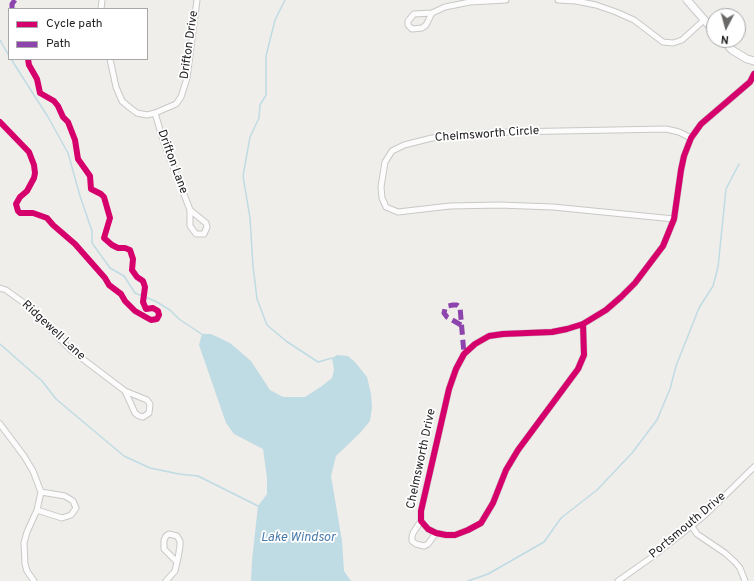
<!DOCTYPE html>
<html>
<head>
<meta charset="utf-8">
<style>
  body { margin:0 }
  #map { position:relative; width:754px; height:581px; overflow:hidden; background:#f0eeeb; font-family:Overpass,sans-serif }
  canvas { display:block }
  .legend { position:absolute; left:8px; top:8px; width:140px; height:52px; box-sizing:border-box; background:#fff; border:1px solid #a7a7a7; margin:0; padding:5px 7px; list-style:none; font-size:12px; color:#222 }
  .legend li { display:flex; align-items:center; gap:8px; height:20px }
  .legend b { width:20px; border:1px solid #a7a7a7 }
  .north { position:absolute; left:706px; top:8px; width:40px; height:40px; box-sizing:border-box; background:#fff; border:1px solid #a7a7a7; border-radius:50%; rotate:186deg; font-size:11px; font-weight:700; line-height:16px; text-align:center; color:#222 }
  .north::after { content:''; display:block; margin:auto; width:14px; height:18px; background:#6a6968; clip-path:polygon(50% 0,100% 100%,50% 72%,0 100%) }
</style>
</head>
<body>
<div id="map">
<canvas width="754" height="581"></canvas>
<ul class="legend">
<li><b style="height:5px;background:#d6006c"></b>Cycle path</li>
<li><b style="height:5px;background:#8e44ad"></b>Path</li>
</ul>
<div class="north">N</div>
</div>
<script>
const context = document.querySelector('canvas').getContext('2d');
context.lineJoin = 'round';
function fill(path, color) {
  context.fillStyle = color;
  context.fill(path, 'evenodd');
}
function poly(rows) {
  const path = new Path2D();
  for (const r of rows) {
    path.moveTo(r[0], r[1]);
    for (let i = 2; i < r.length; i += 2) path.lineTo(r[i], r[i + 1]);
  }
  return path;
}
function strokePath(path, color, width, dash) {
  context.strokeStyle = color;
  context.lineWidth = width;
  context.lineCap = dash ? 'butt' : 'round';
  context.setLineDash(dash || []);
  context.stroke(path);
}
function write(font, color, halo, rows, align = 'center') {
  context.font = font + ' Overpass,sans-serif';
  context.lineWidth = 3.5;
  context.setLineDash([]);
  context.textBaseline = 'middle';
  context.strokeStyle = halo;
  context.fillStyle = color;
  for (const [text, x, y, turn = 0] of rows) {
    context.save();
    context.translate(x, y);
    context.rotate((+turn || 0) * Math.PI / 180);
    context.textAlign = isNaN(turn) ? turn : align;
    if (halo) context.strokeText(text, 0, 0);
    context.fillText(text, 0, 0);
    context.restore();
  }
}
fill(poly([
  [202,334,211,334,230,343,251,361,270,390,283,397,305,397,322,386,332,378,334,370,332,358,337,355,348,356,355,362,367,377,371,394,372,407,370,421,360,433,336,456,331,476,342,541,344,571,351,581,251,581,252,560,258,506,267,494,267,478,263,449,234,434,226,423,199,345]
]), '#bfdbe3');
strokePath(poly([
  [285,0,275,20,266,56,266,95,260,105,259,118,250,137,243,176,250,218,253,266,257,299,267,325,286,341,318,362,332,358],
  [0,40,9,56],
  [11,59,48,117,68,153,80,196,92,231,92,243,110,268,124,276,135,293,155,301,170,310,179,319,203,335],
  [0,344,42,381,56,399,124,456,150,468,179,474,198,476,258,506],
  [468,581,488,574,544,542,561,518,597,490,632,453,657,420,670,389,676,366,699,308,713,286,718,267,726,189,739,164]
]), '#bfdbe3', 1.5);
const minor = poly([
  [558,0,576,1,596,5,616,12,634,20,663,42,673,43,682,40,704,20],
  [101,9,102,0],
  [432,13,426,25,422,28,412,29,408,25,408,21,414,14,432,13,445,7,470,2,506,0],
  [110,59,116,87,122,101,129,107,137,113,147,115,155,113,176,104,181,97,187,78,197,0],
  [155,113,163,140,190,210,190,226,196,234,204,234,207,227,206,223,190,210],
  [674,219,553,207,499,205,450,206,398,212,386,207,382,198,381,187,385,162,392,151,404,145,432,138,471,134,509,132,666,129,679,132,691,138],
  [0,288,6,290,24,303,71,350,125,391,147,400,150,404,149,413,143,417,139,416,135,413,125,391],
  [583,324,584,355,578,369,518,450,506,470,493,503,481,523,468,530,455,535,446,535,436,533,428,529,421,521,421,511,449,389,456,369,464,354,475,344,489,336,503,334,552,332,567,329,583,324,606,310,621,297,635,283,663,246,674,219,681,170,684,156,691,138,701,124,750,82,754,74],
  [0,424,24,456,33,471,41,492,37,510,27,532,24,543,25,564,27,571,34,581],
  [37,510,62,518,71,515,76,508,73,501,65,496,41,492],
  [421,521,413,533,412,537,412,541,416,544,424,546,428,544,436,533],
  [691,525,697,534,725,553,735,562,740,568,745,581],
  [166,581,175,571,177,562,178,558,180,546,180,541,177,536,169,534,166,536,164,540,164,549,177,562],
  [618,581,652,557,705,515,754,467]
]);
const tertiary = poly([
  [687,0,714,31],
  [723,40,732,50,747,59,754,61]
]);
strokePath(minor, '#c9c8c7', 7);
strokePath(tertiary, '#c9c8c7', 9);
strokePath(minor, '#fdfcfc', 5);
strokePath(tertiary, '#fdfcfc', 7);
strokePath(poly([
  [12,9,12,4,15,0],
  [461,325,447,317,444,313,445,309,448,306,453,305,457,305,460,307,464,354]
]), '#8e44ad', 5, [10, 5]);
strokePath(poly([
  [0,122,29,152,34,165,35,173,34,178,27,191,20,197,16,204,18,211,20,213,33,213,47,218,53,225,75,244,105,278,109,285,121,294,125,301,135,311,151,320,157,319,159,315,158,311,153,308,146,309,143,302,145,287,143,281,137,277,132,270,133,259,130,250,125,248,118,248,112,245,104,238,110,218,104,197,101,194,91,189,90,176,78,159,75,140,68,122,63,117,58,106,54,101,40,93,37,79,29,65,28,59],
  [583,324,584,355,578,369,518,450,506,470,493,503,481,523,468,530,455,535,446,535,436,533,428,529,421,521,421,511,449,389,456,369,464,354,475,344,489,336,503,334,552,332,567,329,583,324,606,310,621,297,635,283,663,246,674,219,681,170,684,156,691,138,701,124,750,82,754,74]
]), '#d6006c', 6);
write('12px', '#222', '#fff', [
  ["Drifton Drive",190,45,-82],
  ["Chelmsworth Circle",487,135,-4],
  ["Drifton Lane",172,162,70],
  ["Ridgewell Lane",53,331,43],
  ["Chelmsworth Drive",422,459,-78],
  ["Portsmouth Drive",688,526,-40]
]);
write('italic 13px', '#4a7aab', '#fff', [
  ["Lake Windsor",298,538]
]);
</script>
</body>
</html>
